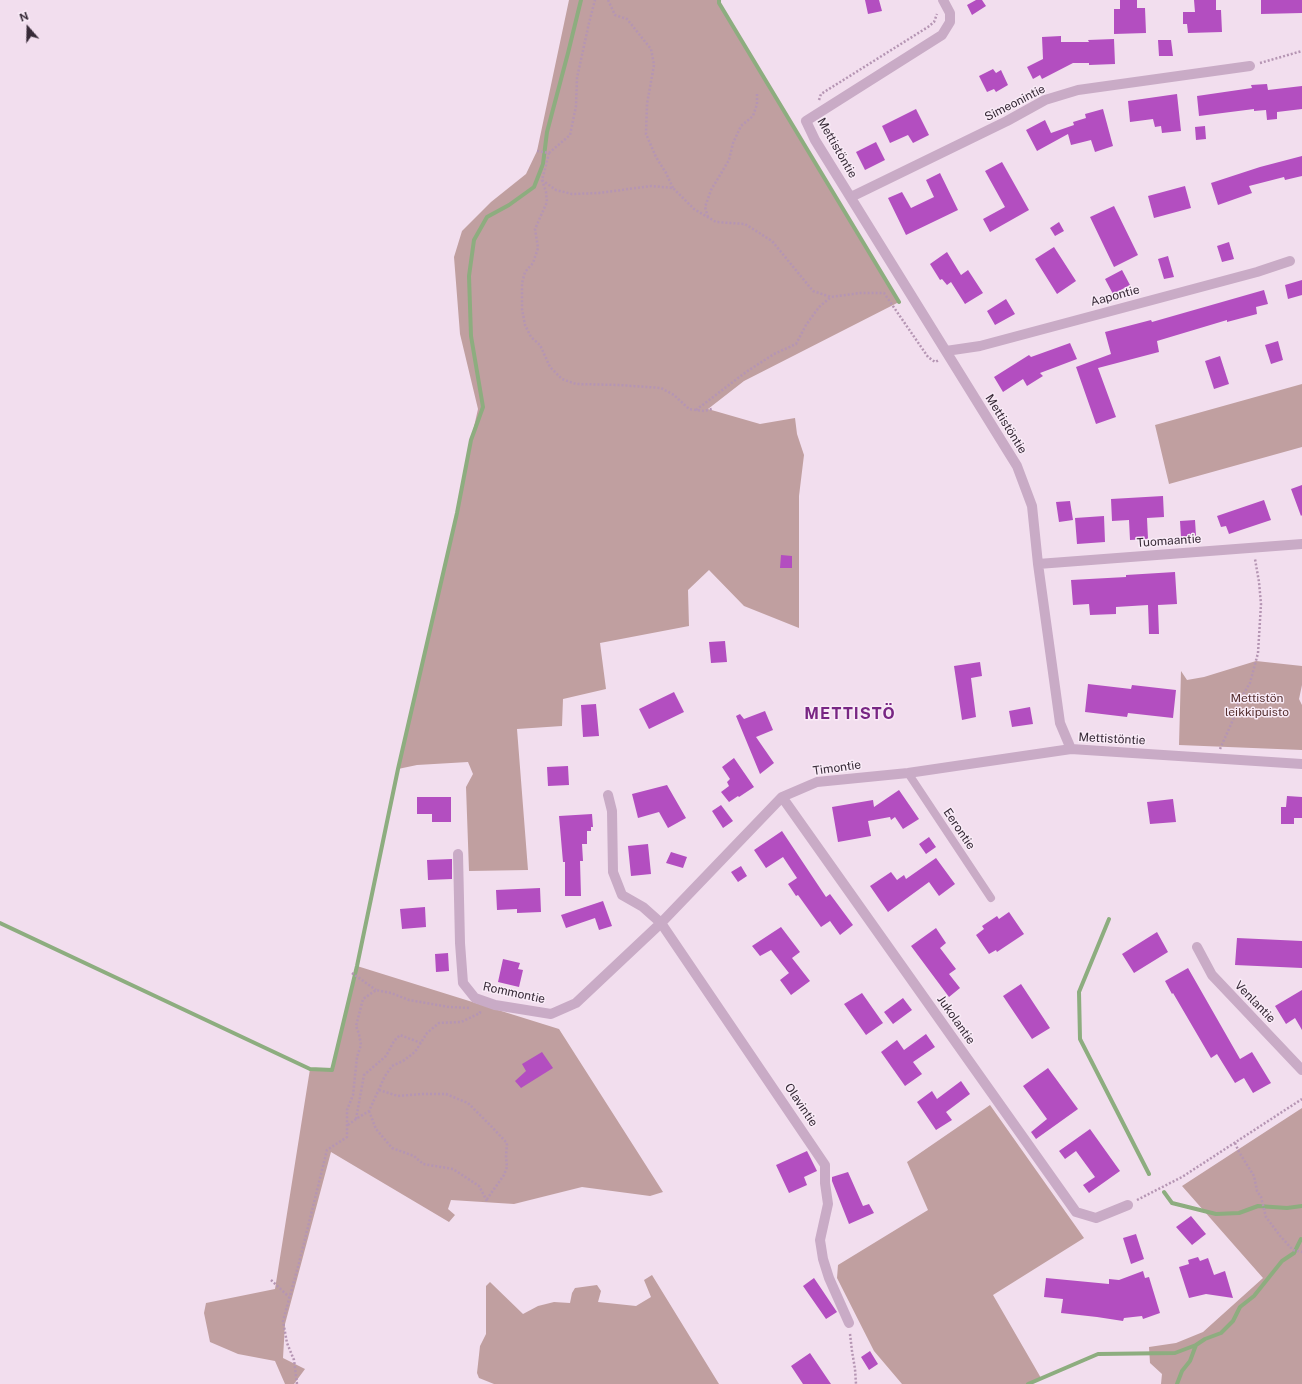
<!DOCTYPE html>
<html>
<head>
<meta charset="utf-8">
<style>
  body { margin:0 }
  #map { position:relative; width:1302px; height:1384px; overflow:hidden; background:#f2deee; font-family:"Public Sans",sans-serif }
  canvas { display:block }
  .north { position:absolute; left:8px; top:8px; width:40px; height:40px; -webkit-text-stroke:3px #f9ebf7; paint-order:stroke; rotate:340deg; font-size:11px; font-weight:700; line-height:16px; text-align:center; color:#372a37 }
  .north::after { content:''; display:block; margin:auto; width:14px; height:18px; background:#372a37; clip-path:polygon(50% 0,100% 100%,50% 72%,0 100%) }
</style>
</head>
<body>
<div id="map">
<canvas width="1302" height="1384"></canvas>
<div class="north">N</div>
</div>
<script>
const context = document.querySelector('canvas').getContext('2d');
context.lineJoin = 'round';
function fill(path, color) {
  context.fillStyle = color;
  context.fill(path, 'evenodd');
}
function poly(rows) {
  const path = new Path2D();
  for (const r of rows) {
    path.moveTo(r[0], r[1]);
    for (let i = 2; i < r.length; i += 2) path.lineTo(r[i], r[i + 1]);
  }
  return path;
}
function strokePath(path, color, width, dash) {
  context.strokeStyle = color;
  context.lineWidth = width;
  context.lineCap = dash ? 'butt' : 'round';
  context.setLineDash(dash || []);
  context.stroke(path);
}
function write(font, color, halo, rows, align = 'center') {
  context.font = font + ' "Public Sans",sans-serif';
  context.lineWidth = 3;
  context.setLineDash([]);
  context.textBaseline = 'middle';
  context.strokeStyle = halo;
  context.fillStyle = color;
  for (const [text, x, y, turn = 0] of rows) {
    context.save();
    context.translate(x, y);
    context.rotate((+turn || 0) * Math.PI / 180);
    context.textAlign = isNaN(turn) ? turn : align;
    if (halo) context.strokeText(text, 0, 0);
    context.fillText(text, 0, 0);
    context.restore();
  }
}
fill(poly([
  [569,0,719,0,719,3,899,302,744,381,708,409,760,424,795,418,797,434,804,455,799,496,799,628,744,606,709,570,688,590,689,626,600,643,606,689,563,699,562,726,517,729,528,870,469,871,466,787,473,774,468,762,417,765,398,769,457,513,471,440,478,409,460,334,454,257,462,231,491,202,526,174,537,151],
  [1302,384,1302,447,1169,484,1155,425],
  [1256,661,1302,666,1302,685,1299,699,1302,705,1302,750,1179,745,1181,671,1187,680,1204,677],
  [357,966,559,1029,663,1192,650,1196,582,1187,514,1204,451,1200,448,1209,455,1215,449,1222,331,1152,285,1324,283,1358,305,1369,294,1384,285,1384,275,1361,238,1354,210,1342,204,1313,206,1303,275,1289,310,1069,332,1070],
  [990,1105,1084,1238,993,1295,1041,1378,1028,1384,902,1384,874,1351,837,1278,838,1265,928,1210,907,1162],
  [1302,1108,1302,1384,1161,1384,1162,1374,1150,1363,1149,1347,1176,1343,1203,1332,1263,1278,1182,1186],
  [652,1275,719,1384,494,1384,479,1378,477,1373,480,1346,486,1334,486,1286,490,1282,523,1314,538,1306,554,1302,570,1303,572,1293,575,1288,597,1285,601,1291,598,1302,636,1306,651,1297,644,1280]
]), '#c09fa0');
strokePath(poly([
  [719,0,719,3,899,302],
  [1109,919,1079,992,1080,1039,1149,1174],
  [0,923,310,1069,332,1070,357,966,398,769,457,513,471,440,483,407,471,336,469,276,474,240,487,217,509,205,534,187,543,164,547,132,568,53,581,0],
  [1164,1192,1172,1203,1216,1214,1239,1213,1258,1206,1287,1208,1302,1206],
  [1028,1384,1098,1354,1175,1353,1196,1345],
  [1177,1384,1182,1371,1190,1361,1196,1345,1205,1339,1221,1333,1233,1321,1240,1307,1254,1296,1282,1261,1294,1253,1301,1239,1302,1240]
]), '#8dad7f', 4);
fill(poly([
  [865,0,879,0,882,11,868,14],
  [976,0,982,0,986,6,972,15,967,5],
  [1120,0,1137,0,1137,8,1145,8,1146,33,1114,34,1114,9,1120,9],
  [1194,0,1216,0,1216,10,1221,10,1222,32,1188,33,1187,24,1183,24,1183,12,1195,12],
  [1261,0,1302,0,1302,13,1261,14],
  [1061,36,1061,42,1089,42,1088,40,1114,39,1115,64,1089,65,1089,63,1073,63,1042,79,1040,75,1033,79,1027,67,1043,59,1042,37],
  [1158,40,1171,40,1173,56,1159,56],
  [993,69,996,73,1001,70,1008,85,996,92,994,89,987,92,979,76],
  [1267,84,1268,90,1302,86,1302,109,1277,112,1277,119,1267,120,1266,110,1254,111,1254,109,1199,116,1197,96,1252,88,1251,85],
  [1177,94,1181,131,1162,133,1161,126,1155,127,1153,119,1130,122,1128,101],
  [916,109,929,135,913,143,908,135,890,143,882,126],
  [1103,109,1113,146,1095,152,1091,140,1071,145,1068,134,1037,151,1026,130,1045,120,1051,133,1074,125,1073,122,1086,118,1085,114],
  [1205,126,1206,139,1196,140,1195,127],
  [876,142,885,160,865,170,856,152],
  [1302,156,1302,176,1285,180,1284,177,1249,186,1252,193,1218,205,1211,183,1260,167],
  [1002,162,1029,210,990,232,983,219,1005,207,985,171],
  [940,173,958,210,906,235,888,198,902,192,911,208,934,197,926,180],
  [1185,186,1191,208,1154,218,1148,196],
  [1114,206,1138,255,1114,267,1090,217],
  [1059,222,1064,231,1055,236,1050,228],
  [1229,242,1234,259,1222,262,1217,246],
  [1054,247,1076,281,1057,294,1035,259],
  [947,252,961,275,968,270,983,293,965,304,951,282,947,285,942,279,940,280,930,264],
  [1168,256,1174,277,1164,279,1158,259],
  [1122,270,1130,285,1113,294,1105,279],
  [1302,280,1302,295,1288,299,1285,285],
  [1264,290,1268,304,1256,307,1257,314,1227,322,1227,320,1157,341,1159,352,1098,368,1116,417,1096,424,1076,367,1111,354,1105,332,1151,320,1152,322],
  [1006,299,1015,314,995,325,987,311],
  [1278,341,1283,360,1271,364,1265,345],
  [1070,343,1077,359,1040,373,1043,376,1027,386,1023,379,1003,392,994,377,1029,355,1031,357],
  [1220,356,1229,384,1214,389,1205,361],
  [1302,485,1302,515,1301,516,1291,489],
  [1163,496,1164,517,1147,518,1148,539,1130,540,1129,520,1112,521,1111,499],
  [1264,500,1271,520,1229,534,1226,526,1221,527,1217,516],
  [1070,501,1073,520,1059,522,1056,502],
  [1104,516,1105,542,1077,544,1075,518],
  [1195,520,1196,536,1181,537,1180,521],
  [781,555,792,556,792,568,780,568],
  [1175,572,1177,604,1158,605,1159,634,1149,634,1148,605,1116,607,1116,614,1090,615,1089,604,1073,605,1071,580,1126,577,1126,575],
  [725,641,727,662,711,663,709,642],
  [980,662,982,676,971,678,976,717,962,720,954,666],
  [1088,684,1131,689,1132,685,1176,690,1173,718,1128,713,1127,717,1085,712],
  [674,692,684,712,649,729,639,709],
  [596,704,599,736,583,737,581,705],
  [1030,707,1033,724,1012,727,1009,711],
  [765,711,773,730,756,737,774,763,760,774,736,716,740,714,744,719],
  [734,758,754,787,739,797,738,796,729,802,721,792,729,786,727,782,730,779,722,767],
  [568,766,569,785,548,786,547,767],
  [667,785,686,818,668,828,659,812,638,818,632,794],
  [899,790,919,819,903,829,895,817,891,820,890,817,868,821,871,836,838,842,832,807,873,800,874,807],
  [1287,796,1302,797,1302,818,1294,818,1294,824,1281,824,1281,807,1286,807],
  [417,797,451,797,451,822,432,822,432,814,417,814],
  [1173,799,1176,822,1150,824,1147,802],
  [721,805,733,821,723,828,712,811],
  [592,814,593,827,591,827,591,831,587,831,587,844,582,844,583,861,580,861,581,896,565,896,565,862,563,862,559,816],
  [782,831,826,897,830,894,853,925,840,935,830,921,821,927,798,895,796,896,788,884,797,878,783,857,766,868,754,850],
  [929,837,936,847,926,854,919,844],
  [648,844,651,874,631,876,628,846],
  [671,852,687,857,683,868,666,863],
  [936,858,955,884,939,896,929,882,888,912,870,886,891,872,897,880,904,875,906,879],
  [452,859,452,879,428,880,427,860],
  [741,866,747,876,738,882,731,872],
  [540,888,541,912,517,913,517,909,497,910,496,890],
  [603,901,612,926,599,930,595,918,566,928,561,915],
  [425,907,426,927,402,929,400,909],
  [1009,912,1024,934,997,952,996,950,989,954,976,935,984,929,982,926,997,916,999,919],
  [781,927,800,952,792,958,810,981,791,995,780,980,789,973,771,950,760,956,752,946],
  [936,928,946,943,940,948,956,969,949,974,960,988,949,997,911,946],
  [1157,932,1168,952,1134,973,1122,954],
  [1237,938,1302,941,1302,968,1235,965],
  [448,953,449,971,436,972,435,954],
  [503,959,520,963,518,969,523,970,519,987,498,982],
  [1188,968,1240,1059,1252,1052,1271,1083,1253,1093,1244,1078,1235,1083,1217,1054,1211,1058,1173,993,1172,994,1165,981],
  [1021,984,1050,1028,1032,1039,1003,996],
  [1302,990,1302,1030,1295,1018,1286,1024,1275,1006],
  [862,993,883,1023,866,1035,844,1004],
  [903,998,912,1010,893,1024,884,1012],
  [926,1034,935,1047,913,1062,922,1074,905,1086,881,1052,897,1040,904,1050],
  [542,1052,553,1068,521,1088,515,1081,526,1071,522,1064],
  [1048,1068,1078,1109,1036,1139,1031,1132,1047,1119,1023,1086],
  [961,1081,970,1094,946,1112,952,1120,936,1130,917,1102,932,1091,937,1099],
  [1090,1129,1120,1171,1089,1193,1083,1185,1095,1177,1076,1151,1065,1159,1059,1151],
  [807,1151,817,1171,804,1177,807,1185,789,1193,776,1165],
  [848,1172,863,1206,869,1204,874,1213,849,1224,832,1181,832,1177],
  [1191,1216,1206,1234,1192,1245,1176,1227],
  [1136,1234,1144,1259,1131,1264,1123,1238],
  [1198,1257,1200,1261,1208,1258,1214,1275,1225,1271,1233,1298,1206,1294,1189,1298,1179,1267,1189,1264,1188,1260],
  [1143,1271,1145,1278,1149,1277,1160,1313,1143,1319,1142,1316,1124,1318,1123,1321,1097,1317,1061,1313,1063,1299,1044,1297,1046,1278,1109,1284,1109,1279,1119,1280],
  [814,1278,837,1312,826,1319,803,1286],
  [870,1351,878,1364,869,1370,861,1357],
  [810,1353,831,1384,803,1384,791,1366]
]), '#b34ec0');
strokePath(poly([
  [608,0,615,15,627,19,651,49,654,65,647,104,646,134,656,157,666,173,673,188],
  [1260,63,1302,51],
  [819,100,821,94,928,27,934,22,937,14],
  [537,151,549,153,542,180,546,192,547,202,535,229,538,248,533,263,525,272,522,283,522,309,525,325,531,337,540,345,550,367,562,379,576,384,619,385,661,388,674,395,689,409,704,411,712,409],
  [549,153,570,135,576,106,577,78,589,23,595,0],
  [542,180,556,190,572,194,599,193,651,186,673,188,694,209,716,222,745,224,772,241,813,291,831,297,860,293,884,293,928,357,935,362,939,360],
  [708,217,705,207,711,190,729,160,733,143,741,126,753,116,757,104,757,92],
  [696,410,746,372,774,354,796,344,806,325,819,307,831,297],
  [1220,749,1236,713,1238,703,1250,683,1258,653,1261,604,1259,582,1255,559],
  [352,973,376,990],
  [379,1090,398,1096,422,1094,446,1094,468,1103,490,1125,507,1143,506,1156,507,1167,504,1175,487,1199],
  [369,1111,376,1129,392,1148,414,1156,423,1164,453,1169,479,1186,487,1201],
  [356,1119,364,1075,386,1056,394,1041,400,1035,421,1043],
  [348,1125,356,1119,369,1111,385,1076,392,1066,403,1061,415,1052,427,1033,439,1023,461,1022,480,1013,480,1011],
  [1235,1143,1239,1152,1254,1176,1257,1191,1261,1197,1266,1217,1281,1237,1293,1250,1302,1252],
  [1137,1200,1182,1177,1302,1099],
  [271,1280,289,1297],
  [850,1334,852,1351,855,1369,856,1384],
  [297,1384,294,1360,287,1343,283,1321,299,1263,327,1150,347,1137,347,1110,353,1095,357,1057,361,1045,359,1034,356,1026,363,999,376,990,391,993,409,1000,449,1007,471,1008]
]), '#b595b3', 2.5, [2, 2]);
strokePath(poly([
  [908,773,991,898]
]), '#c9abc6', 8);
strokePath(poly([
  [943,0,950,13,950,22,942,35,806,121,815,140,1017,466,1032,506,1038,564,1060,723,1071,749,1302,764],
  [851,197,1007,121,1045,100,1078,90,1250,66],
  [946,351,980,346,1257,272,1290,261],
  [1038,564,1302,544],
  [608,795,612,811,613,872,622,895,643,907,661,923,825,1165,825,1183,828,1204,820,1240,823,1259,829,1278,849,1323],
  [782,797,1076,1212,1096,1218,1128,1205],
  [458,854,460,943,463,983,475,998,495,1005,551,1014,576,1003,661,923,782,797,817,782,908,773,1071,749],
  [1197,947,1212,975,1302,1070]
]), '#c9abc6', 10);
write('12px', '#372a37', '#f9ebf7', [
  ["Simeonintie",1015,103,-27],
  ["Mettistöntie",837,148,60],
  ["Aapontie",1115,296,-15],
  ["Mettistöntie",1006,424,58],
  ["Tuomaantie",1169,541,-4],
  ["Mettistöntie",1112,739,3],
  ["Timontie",837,768,-8],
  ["Eerontie",959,829,56],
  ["Rommontie",514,993,12],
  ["Venlantie",1255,1002,46],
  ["Jukolantie",956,1020,55],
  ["Olavintie",801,1105,56]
]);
write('12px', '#552f2f', '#f9ebf7', [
  ["Mettistön",1257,698],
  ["leikkipuisto",1257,712]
]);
context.letterSpacing = '1px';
write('bold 16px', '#782683', '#f9ebf7', [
  ["METTISTÖ",850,714]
]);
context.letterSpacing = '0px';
</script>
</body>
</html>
